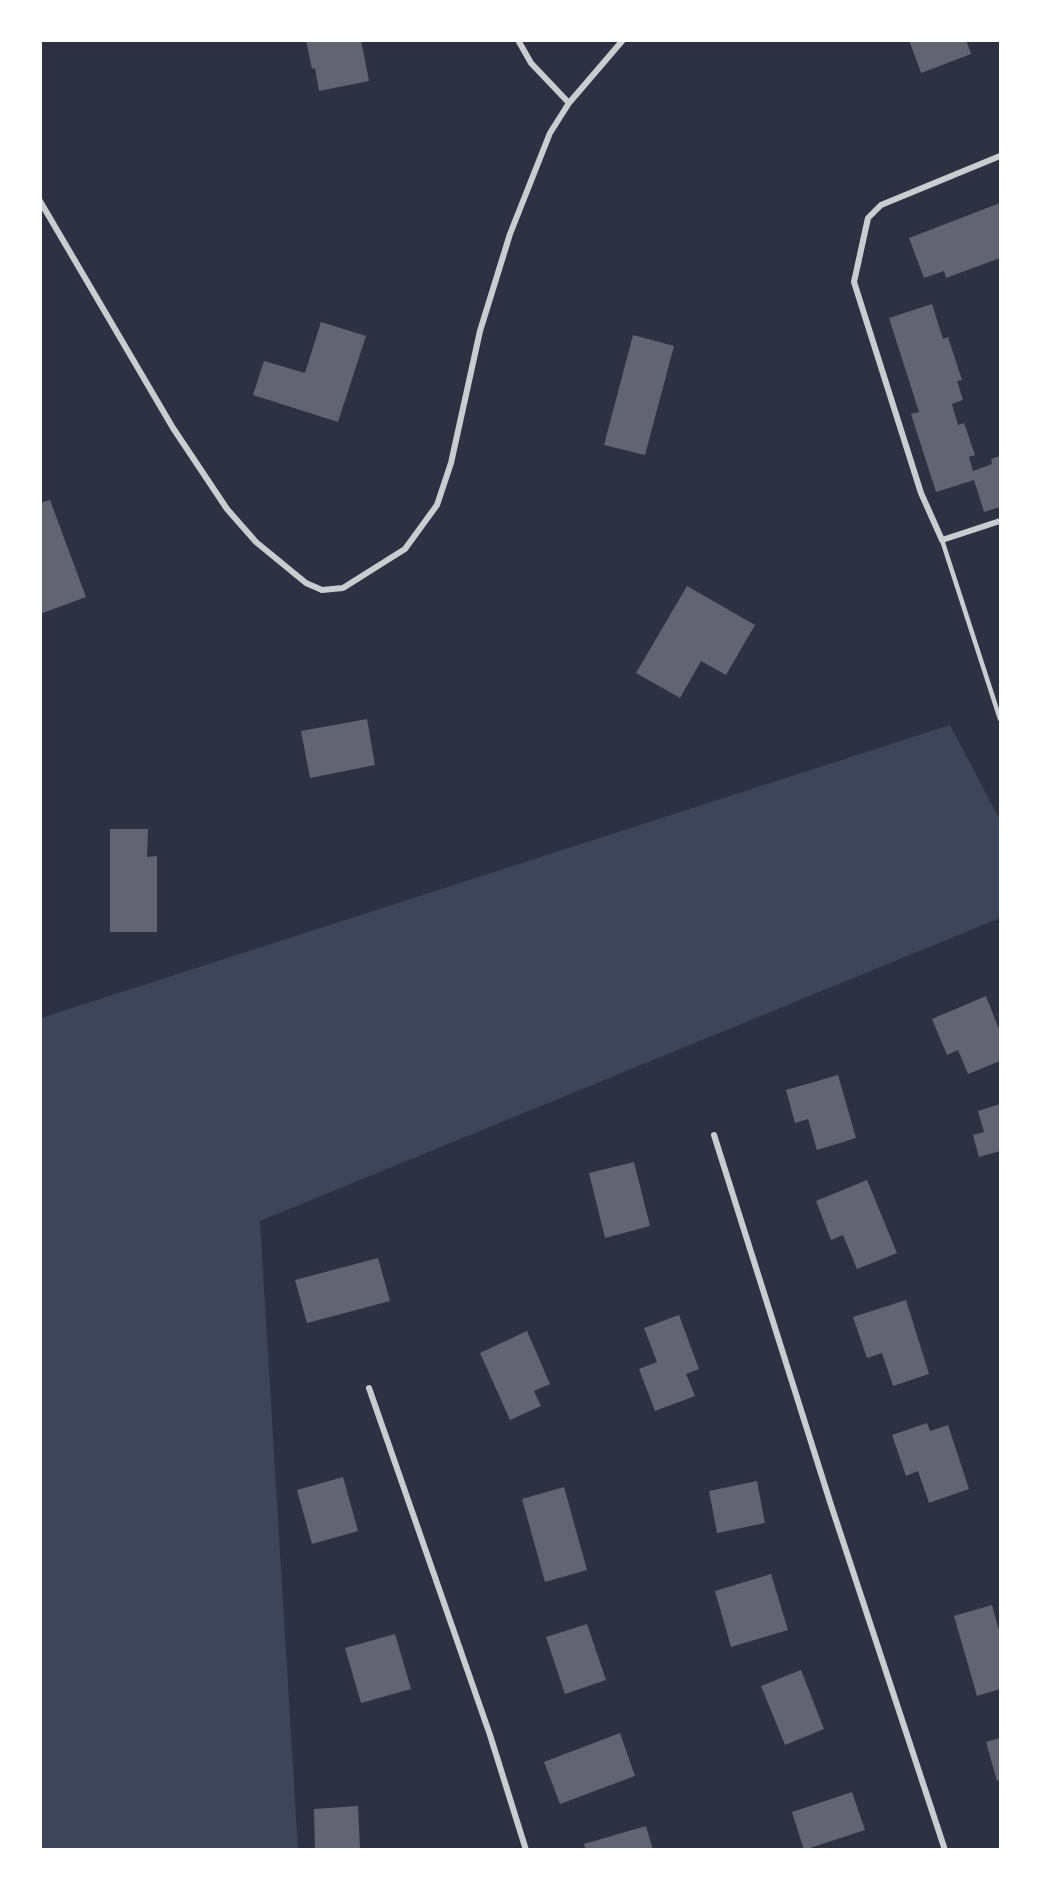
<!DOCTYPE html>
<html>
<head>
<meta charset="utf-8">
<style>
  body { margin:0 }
  #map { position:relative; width:1041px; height:1890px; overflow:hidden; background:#2d3142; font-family:"Public Sans",sans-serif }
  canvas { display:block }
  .frame { position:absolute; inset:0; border:42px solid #fff; pointer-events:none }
</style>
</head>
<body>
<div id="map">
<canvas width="1041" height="1890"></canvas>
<div class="frame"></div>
</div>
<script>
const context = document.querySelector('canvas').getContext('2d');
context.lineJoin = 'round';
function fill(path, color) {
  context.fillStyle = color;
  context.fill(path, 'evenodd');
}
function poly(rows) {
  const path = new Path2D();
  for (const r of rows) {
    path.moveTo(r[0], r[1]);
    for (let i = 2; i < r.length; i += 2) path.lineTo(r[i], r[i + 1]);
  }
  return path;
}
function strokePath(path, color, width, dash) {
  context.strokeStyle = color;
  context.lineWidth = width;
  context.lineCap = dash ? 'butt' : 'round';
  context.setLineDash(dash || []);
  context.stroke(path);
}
fill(poly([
  [950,725,1000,820,1000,918,260,1221,298,1849,41,1849,41,1018]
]), '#3c4559');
fill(poly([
  [306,40,361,40,369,81,319,91,315,68,312,69],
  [909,40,966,40,971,54,921,73],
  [1000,203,1000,249,999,249,1000,258,946,278,944,271,924,278,909,238],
  [932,304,943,339,948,337,962,380,957,381,963,400,952,404,958,425,964,423,975,455,969,457,973,471,992,464,991,459,1000,456,1000,507,984,512,974,480,936,492,911,414,919,412,889,318],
  [321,322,366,336,338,422,253,395,264,361,305,373],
  [633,335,674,346,645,455,604,445],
  [50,500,86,597,40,614,40,503],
  [687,586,755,625,726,675,701,661,680,698,636,673],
  [367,719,375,765,310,778,301,731],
  [110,829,148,829,147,857,157,856,157,932,110,932],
  [986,996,1000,1032,1000,1061,968,1074,958,1050,947,1055,932,1019],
  [838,1075,856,1138,817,1150,808,1119,795,1123,786,1090],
  [1000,1104,1000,1151,979,1157,973,1135,984,1132,978,1111],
  [634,1162,650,1226,605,1238,589,1173],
  [867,1180,897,1253,857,1269,843,1235,831,1240,816,1201],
  [378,1258,390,1301,307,1323,295,1280],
  [906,1300,929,1374,893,1386,882,1353,867,1358,853,1317],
  [679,1315,699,1369,686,1374,695,1396,655,1411,639,1369,657,1362,644,1328],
  [527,1331,550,1384,534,1391,541,1406,510,1420,480,1353],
  [927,1423,930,1431,948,1425,969,1489,929,1503,918,1471,906,1476,892,1435],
  [343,1477,358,1531,312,1544,297,1490],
  [757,1481,765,1523,717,1533,709,1491],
  [564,1487,587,1570,545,1582,522,1499],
  [771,1574,788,1630,731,1647,715,1591],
  [992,1605,1000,1634,1000,1689,977,1696,954,1616],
  [587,1624,606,1680,565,1694,546,1637],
  [395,1634,411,1689,361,1703,345,1648],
  [801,1670,824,1729,785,1745,761,1686],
  [620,1733,635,1776,560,1804,544,1762],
  [1000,1738,1000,1780,997,1781,986,1742],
  [852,1792,865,1830,804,1850,792,1812],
  [358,1806,360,1850,315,1850,314,1809],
  [646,1826,653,1850,586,1850,584,1844]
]), '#626471');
strokePath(poly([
  [942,540,1000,719]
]), '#caccd0', 4.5);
strokePath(poly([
  [518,40,531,63,569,103],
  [1000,156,881,205,868,218,854,282,921,493,942,540,1000,521],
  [40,201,173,428,227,509,256,542,306,583,322,590,343,588,405,549,437,505,451,463,480,331,510,234,550,133,569,103,623,40],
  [714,1135,831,1505,945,1850],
  [369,1388,490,1735,526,1850]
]), '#caccd0', 6);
</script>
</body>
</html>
